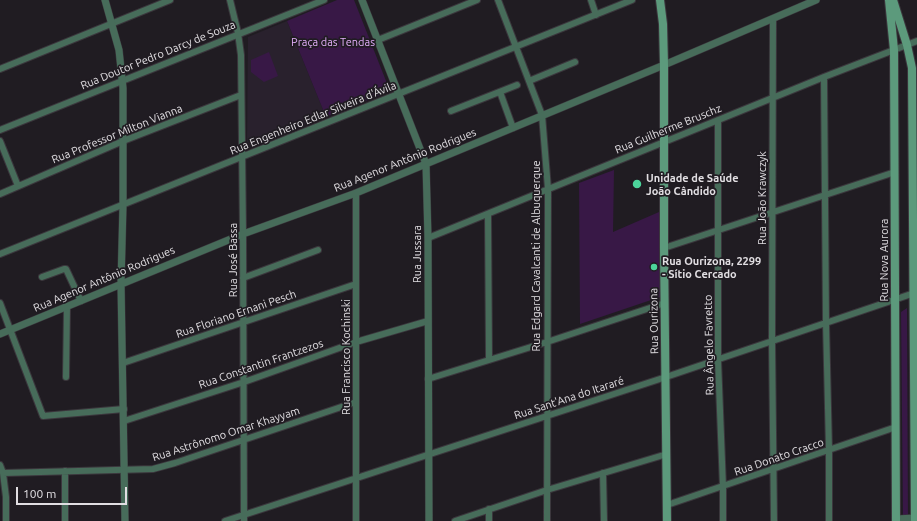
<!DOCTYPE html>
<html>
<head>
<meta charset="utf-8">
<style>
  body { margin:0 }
  #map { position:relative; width:917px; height:521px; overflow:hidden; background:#201c22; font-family:Ubuntu,sans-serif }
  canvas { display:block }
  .scale { position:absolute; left:16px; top:487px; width:111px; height:18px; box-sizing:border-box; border:2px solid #e1dee2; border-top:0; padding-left:5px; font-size:12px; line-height:14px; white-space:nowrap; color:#e1dee2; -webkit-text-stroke:3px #201c22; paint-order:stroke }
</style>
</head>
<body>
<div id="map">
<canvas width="917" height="521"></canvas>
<div class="scale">100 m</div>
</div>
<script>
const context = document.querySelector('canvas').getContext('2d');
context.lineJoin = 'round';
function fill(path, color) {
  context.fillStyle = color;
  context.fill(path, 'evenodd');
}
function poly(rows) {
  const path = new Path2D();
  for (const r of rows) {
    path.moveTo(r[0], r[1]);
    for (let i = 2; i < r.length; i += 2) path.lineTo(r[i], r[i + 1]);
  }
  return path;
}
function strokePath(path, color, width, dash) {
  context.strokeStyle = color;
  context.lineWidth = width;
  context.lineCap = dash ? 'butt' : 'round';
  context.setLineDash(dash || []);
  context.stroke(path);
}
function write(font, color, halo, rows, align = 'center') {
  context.font = font + ' Ubuntu,sans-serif';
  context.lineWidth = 3.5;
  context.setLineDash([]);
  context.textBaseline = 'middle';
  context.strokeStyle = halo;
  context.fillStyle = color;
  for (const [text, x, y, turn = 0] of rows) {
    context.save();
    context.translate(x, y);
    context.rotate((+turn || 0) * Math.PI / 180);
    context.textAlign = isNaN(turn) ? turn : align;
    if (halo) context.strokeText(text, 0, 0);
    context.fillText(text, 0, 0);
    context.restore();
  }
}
fill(poly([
  [287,21,326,117,247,148,248,37]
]), '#29212d');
fill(poly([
  [337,0,354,0,390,91,326,117,287,21],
  [269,52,278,76,264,82,251,72,251,60],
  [614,170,613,232,659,212,660,297,580,324,579,183],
  [907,308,908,521,903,521,901,312]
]), '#381846');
const minor = poly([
  [230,0,238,33,241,55,243,234,244,521],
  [498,0,542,115,548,189,547,521],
  [591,0,596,15],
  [773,19,772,341,774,521],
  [378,40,477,0],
  [0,69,170,0],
  [824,77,826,323,829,450,829,521],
  [529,81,575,62],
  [500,92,513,128],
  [451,111,517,85],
  [718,120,718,360,723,487,723,521],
  [0,130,324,0],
  [0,141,18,186],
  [356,193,356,521],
  [0,194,123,141,241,95],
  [488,214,489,360],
  [428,238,824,77,917,41],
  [664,248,895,172],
  [0,254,632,0],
  [42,277,64,269,66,269,81,301],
  [243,278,318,250],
  [0,303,43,416,124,409],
  [123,363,356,284],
  [66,377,67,306],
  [428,379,547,342,665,303],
  [124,421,244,382,356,342,428,321],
  [0,465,3,473,6,497,6,521],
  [3,473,153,469,175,463,356,402],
  [603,473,604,521],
  [667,505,896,427],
  [489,509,489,521],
  [65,521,65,471],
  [225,521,666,377,917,292],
  [455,521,547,490,667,454]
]);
const tertiary = poly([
  [105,0,119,50,123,88,123,205,121,283,125,521],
  [362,0,426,164,428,238,429,521],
  [0,334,243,234,356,193,664,65,816,0],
  [896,519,915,518]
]);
const secondary = poly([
  [660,0,663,24,664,65,664,248,667,521],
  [889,0,894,50,896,521],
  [893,0,907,45,912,68,915,521]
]);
strokePath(minor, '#3b373d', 8);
strokePath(tertiary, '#3b373d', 8);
strokePath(secondary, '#3b373d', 10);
strokePath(minor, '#476c5a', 6);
strokePath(tertiary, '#476c5a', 7);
strokePath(secondary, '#5c9a7c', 8);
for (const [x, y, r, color] of [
  [637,184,5,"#4cd49b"],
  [654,267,4,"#4cd49b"]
]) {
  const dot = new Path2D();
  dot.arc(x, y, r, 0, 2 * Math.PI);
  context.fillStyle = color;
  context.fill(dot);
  strokePath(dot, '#201c22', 1.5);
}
write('11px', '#e2aef9', '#201c22', [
  ["Praça das Tendas",333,42]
]);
write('11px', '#e1dee2', '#201c22', [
  ["Rua Doutor Pedro Darcy de Souza",158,55,-22],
  ["Rua Engenheiro Edlar Silveira d'Ávila",313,118,-22],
  ["Rua Guilherme Bruschz",668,129,-22],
  ["Rua Professor Milton Vianna",117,134,-22],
  ["Rua Agenor Antônio Rodrigues",405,160,-22],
  ["Rua João Krawczyk",762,198,-90],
  ["Rua Jussara",417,254,-90],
  ["Rua Edgard Cavalcanti de Albuquerque",536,256,-90],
  ["Rua José Bassa",233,260,-90],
  ["Rua Nova Aurora",884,260,-90],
  ["Rua Agenor Antônio Rodrigues",104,279,-23],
  ["Rua Floriano Ernani Pesch",236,314,-19],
  ["Rua Ourizona",654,321,-91],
  ["Rua Ângelo Favretto",709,345,-91],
  ["Rua Francisco Kochinski",346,357,-90],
  ["Rua Constantin Frantzezos",261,364,-19],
  ["Rua Sant'Ana do Itararé",569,398,-18],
  ["Rua Astrônomo Omar Khayyam",226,434,-18],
  ["Rua Donato Cracco",779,457,-19]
]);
write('bold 11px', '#e1dee2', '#201c22', [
  ["Unidade de Saúde",646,178],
  ["João Cândido",646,191],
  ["Rua Ourizona, 2299",662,261],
  ["- Sítio Cercado",662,274]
], 'left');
</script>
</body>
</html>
